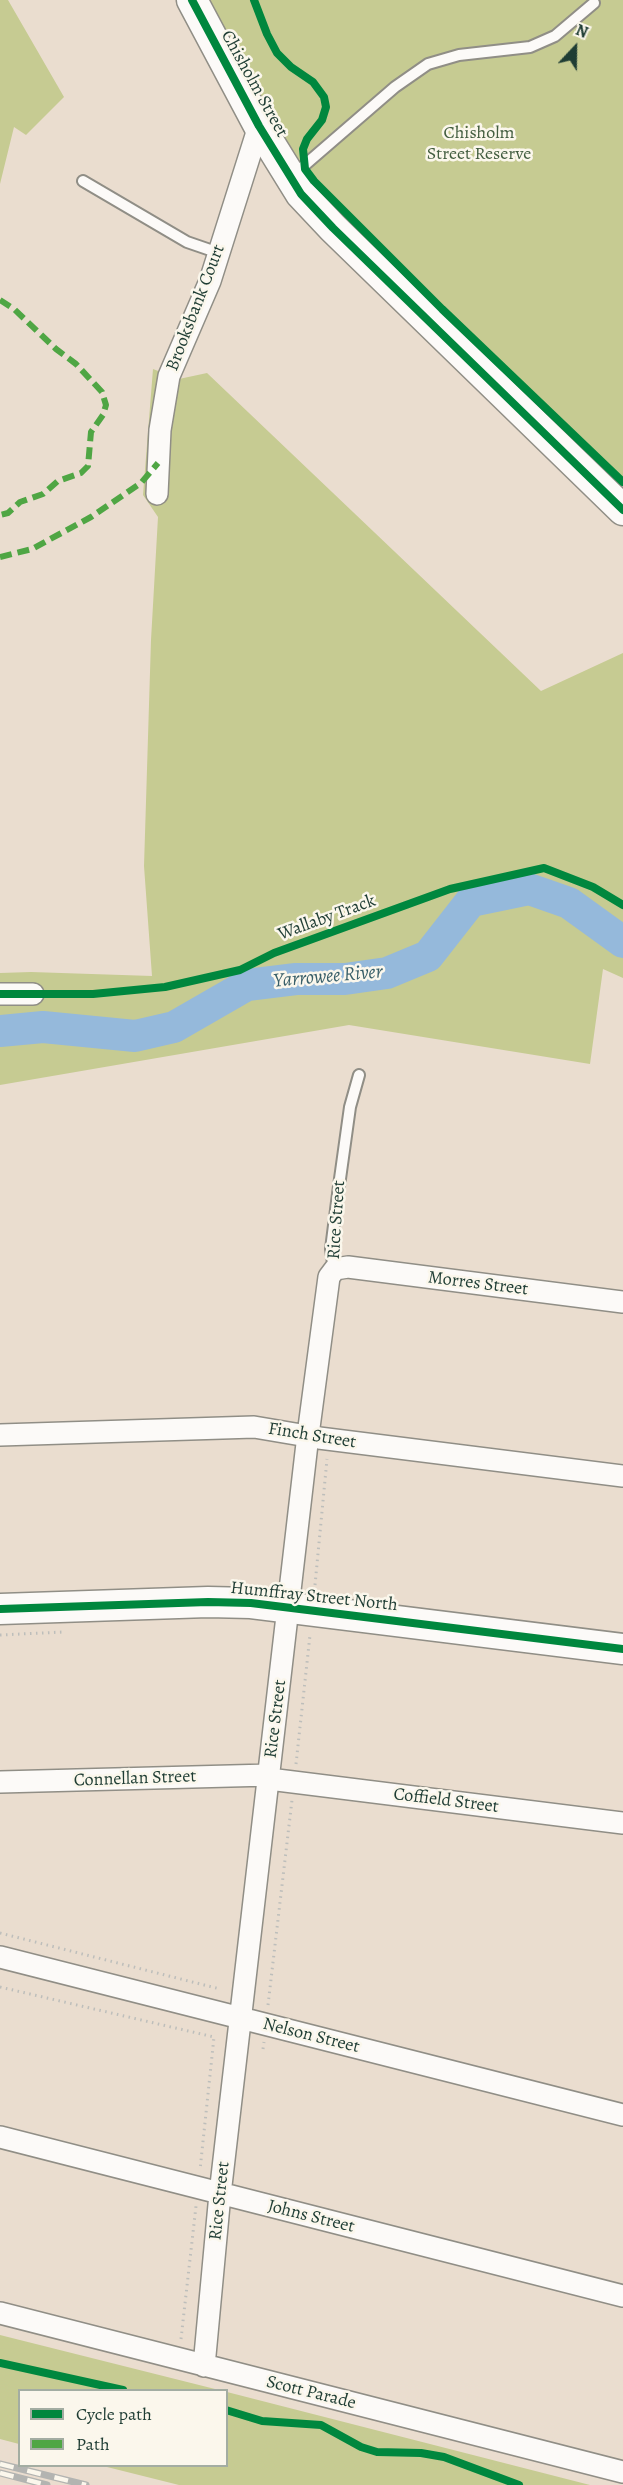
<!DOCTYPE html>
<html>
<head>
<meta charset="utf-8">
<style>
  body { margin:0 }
  #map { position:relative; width:623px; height:2485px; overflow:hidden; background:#eaddcf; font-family:Alegreya,serif }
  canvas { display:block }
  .legend { position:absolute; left:18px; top:2389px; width:210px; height:78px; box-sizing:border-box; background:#fbf7ec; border:2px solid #a3ada2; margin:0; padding:8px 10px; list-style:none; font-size:18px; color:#1f3d34 }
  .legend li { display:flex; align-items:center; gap:12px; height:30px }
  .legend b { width:30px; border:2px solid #a3ada2 }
  .north { position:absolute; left:545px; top:18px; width:60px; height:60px; -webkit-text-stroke:4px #fbf7ec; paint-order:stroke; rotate:22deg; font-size:16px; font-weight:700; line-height:24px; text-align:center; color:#1f3d34 }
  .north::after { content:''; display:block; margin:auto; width:21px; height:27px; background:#1f3d34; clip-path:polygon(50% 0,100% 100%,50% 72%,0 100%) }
</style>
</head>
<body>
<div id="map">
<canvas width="623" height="2485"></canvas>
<ul class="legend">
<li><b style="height:8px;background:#00873e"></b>Cycle path</li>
<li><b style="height:8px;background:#4fa644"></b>Path</li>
</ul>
<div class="north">N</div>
</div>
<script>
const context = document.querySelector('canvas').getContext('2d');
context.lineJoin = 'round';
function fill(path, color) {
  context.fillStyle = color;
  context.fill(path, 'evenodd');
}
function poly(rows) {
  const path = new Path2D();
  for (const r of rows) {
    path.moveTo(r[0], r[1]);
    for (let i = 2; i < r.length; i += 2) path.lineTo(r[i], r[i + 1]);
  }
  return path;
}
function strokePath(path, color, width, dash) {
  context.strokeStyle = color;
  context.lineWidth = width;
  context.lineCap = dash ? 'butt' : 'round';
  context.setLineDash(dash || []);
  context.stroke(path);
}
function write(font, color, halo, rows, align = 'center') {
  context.font = font + ' Alegreya,serif';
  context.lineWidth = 5;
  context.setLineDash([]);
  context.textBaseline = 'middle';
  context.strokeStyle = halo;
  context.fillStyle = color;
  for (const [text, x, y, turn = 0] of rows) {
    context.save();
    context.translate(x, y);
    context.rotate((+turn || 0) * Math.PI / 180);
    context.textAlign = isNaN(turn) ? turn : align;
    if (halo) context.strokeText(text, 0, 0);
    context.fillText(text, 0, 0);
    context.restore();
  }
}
fill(poly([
  [0,0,8,0,64,97,26,135,14,127,0,184],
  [209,0,623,0,623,483,300,169],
  [153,369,179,379,207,373,541,691,623,653,623,978,603,969,590,1064,349,1025,0,1085,0,973,31,972,152,976,144,866,151,640,158,517,143,495],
  [0,2335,219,2390,20,2390,19,2444,0,2439],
  [227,2392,590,2485,179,2485,103,2466,226,2466]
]), '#c6cb92');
strokePath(poly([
  [0,1031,43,1027,135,1036,174,1027,247,985,296,979,345,979,387,973,428,956,471,901,529,889,569,903,623,942]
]), '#95b9db', 32);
const lane = poly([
  [292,176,395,87,428,64,459,55,530,47,555,36,594,3],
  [83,181,187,242,219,253],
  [334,1270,331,1249,339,1186,350,1107,359,1075]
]);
const street = poly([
  [157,494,160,430,169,376,210,281,259,126],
  [0,994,33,994],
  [0,1435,254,1427,319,1438,623,1476],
  [269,1779,623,1823],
  [0,1782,269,1775],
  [0,1957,623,2115],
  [0,2137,623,2296],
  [0,2313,623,2472],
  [204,2366,220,2194,308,1435,329,1277,335,1269,348,1267,623,1302]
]);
const secondary = poly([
  [192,0,259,126,301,194,333,228,623,510],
  [0,1609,208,1602,251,1603,623,1649]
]);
strokePath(lane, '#908e86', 14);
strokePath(street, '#908e86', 24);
strokePath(secondary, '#908e86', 33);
strokePath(poly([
  [315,1585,327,1459],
  [0,1635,63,1632],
  [296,1764,310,1635],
  [0,1933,220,1989],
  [0,1987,214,2037,200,2170],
  [268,2005,292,1800],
  [263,2049,264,2042],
  [181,2339,196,2206]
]), '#bdbebb', 3, [1.5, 4.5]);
strokePath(lane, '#fcfaf8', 10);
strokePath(street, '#fcfaf8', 21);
strokePath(secondary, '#fcfaf8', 30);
const rail = poly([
  [0,2464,86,2485],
  [0,2473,47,2485]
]);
strokePath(rail, '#b3b4b1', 7);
strokePath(rail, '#fbf7ec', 4.5, [14]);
strokePath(poly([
  [0,300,14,309,56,349,76,364,102,392,106,405,103,415,91,432,88,466,81,473,58,481,43,494,20,502,8,513,0,515],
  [0,557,32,549,91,517,141,483,158,463]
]), '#4fa644', 6, [12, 6]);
strokePath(poly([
  [192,0,259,126,301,194,333,228,623,510],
  [254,0,267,34,277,53,291,67,313,82,324,97,326,107,322,120,307,139,303,149,305,169,314,181,442,309,623,482],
  [0,994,93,994,165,987,240,970,274,953,450,889,544,868,593,887,623,905],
  [0,1609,208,1602,251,1603,623,1649],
  [0,2363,123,2390],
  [226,2410,262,2421,321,2425,361,2447,377,2452,421,2453,444,2457,519,2485]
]), '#00873e', 8);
write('18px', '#1f3d34', '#fbf7ec', [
  ["Chisholm Street",254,84,61],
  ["Brooksbank Court",196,308,-69],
  ["Wallaby Track",327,918,-20],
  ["Rice Street",337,1220,-86],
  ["Morres Street",478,1284,7],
  ["Finch Street",312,1436,9],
  ["Humffray Street North",314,1597,6],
  ["Rice Street",276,1719,-83],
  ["Connellan Street",135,1779,-2],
  ["Coffield Street",446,1801,7],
  ["Nelson Street",311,2036,14],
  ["Rice Street",220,2201,-84],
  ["Johns Street",311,2217,14],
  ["Scott Parade",311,2393,14]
]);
write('18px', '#425d3f', '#fbf7ec', [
  ["Chisholm",479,134],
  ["Street Reserve",479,155]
]);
write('italic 20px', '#375e68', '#fbf7ec', [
  ["Yarrowee River",328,977,-5]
]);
</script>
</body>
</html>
